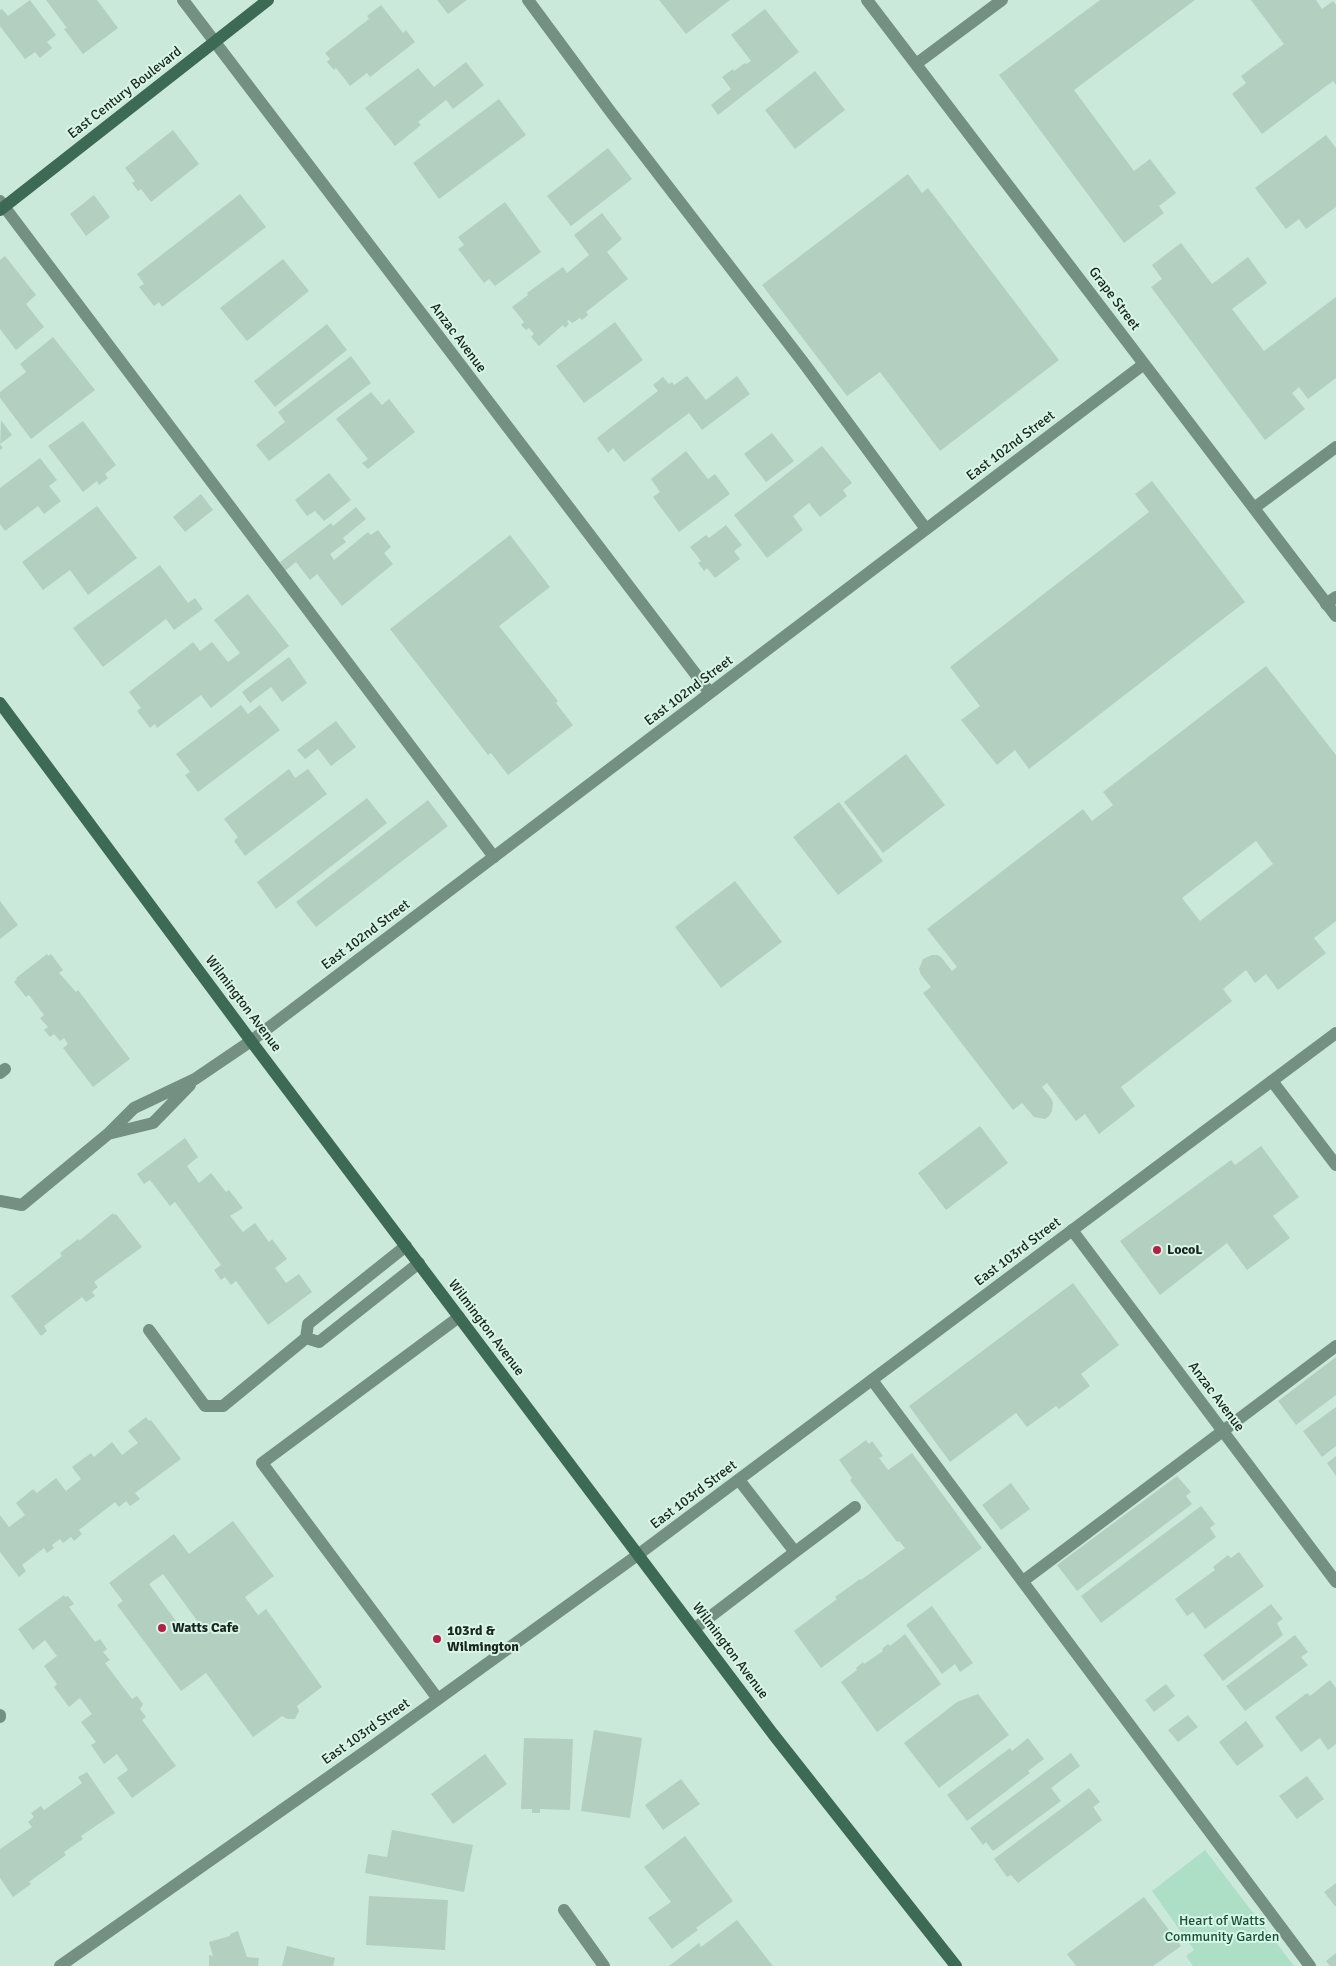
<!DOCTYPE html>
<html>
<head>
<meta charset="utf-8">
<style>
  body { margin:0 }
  canvas { display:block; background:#cbe9da }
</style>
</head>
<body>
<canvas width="1336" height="1966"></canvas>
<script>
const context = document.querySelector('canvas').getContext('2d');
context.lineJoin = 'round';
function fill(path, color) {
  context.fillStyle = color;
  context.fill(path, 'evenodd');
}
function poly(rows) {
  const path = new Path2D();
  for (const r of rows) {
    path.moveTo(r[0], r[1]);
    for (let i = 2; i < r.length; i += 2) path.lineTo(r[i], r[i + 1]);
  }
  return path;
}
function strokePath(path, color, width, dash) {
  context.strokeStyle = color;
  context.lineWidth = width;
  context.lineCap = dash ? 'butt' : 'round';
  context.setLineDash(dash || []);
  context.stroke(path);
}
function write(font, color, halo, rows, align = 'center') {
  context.font = font + ' Signika,sans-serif';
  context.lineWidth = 4;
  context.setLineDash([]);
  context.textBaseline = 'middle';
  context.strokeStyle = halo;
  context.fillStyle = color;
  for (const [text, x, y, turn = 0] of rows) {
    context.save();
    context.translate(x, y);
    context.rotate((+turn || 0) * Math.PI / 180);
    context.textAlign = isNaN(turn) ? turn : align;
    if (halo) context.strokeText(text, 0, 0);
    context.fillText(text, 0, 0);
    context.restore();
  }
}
fill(poly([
  [1205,1850,1294,1966,1193,1966,1186,1956,1194,1950,1152,1891]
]), '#addfc6');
fill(poly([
  [30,0,56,35,47,42,52,48,40,58,35,52,25,59,0,26,0,10,2,9,8,16],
  [46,0,97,0,118,28,83,54,64,29,67,28],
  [437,0,467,0,448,14],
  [659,0,730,0,686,34],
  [1100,0,1195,0,1074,90,1134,171,1150,159,1176,193,1159,206,1164,213,1124,243,999,75],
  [1251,0,1316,0,1322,9,1333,1,1336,5,1336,85,1333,81,1262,134,1232,94,1246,83,1241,76,1284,44],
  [381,5,403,33,406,30,415,42,370,77,367,73,350,86,336,68,334,70,327,62,330,59,325,53,369,19,367,16],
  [765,9,799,52,718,115,711,105,731,89,722,77,733,69,734,71,745,63,746,64,751,61,731,35],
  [466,62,484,85,453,109,446,100,418,122,421,125,395,146,365,108,418,68,434,87],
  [815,71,845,110,795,149,765,110],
  [499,99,526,135,439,199,413,163],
  [173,130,199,164,151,202,141,189,138,191,132,183,135,181,125,168],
  [1326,135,1336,148,1336,207,1306,229,1299,219,1286,229,1255,188],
  [608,148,632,179,571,226,547,196],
  [908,174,922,193,928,188,1059,360,940,451,880,372,847,396,762,285],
  [240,194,266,227,162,307,159,302,154,306,139,287,144,284,137,274],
  [94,195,110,217,86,236,70,214],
  [505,202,541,252,495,286,489,279,484,283,458,249,464,245,458,237],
  [602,213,622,239,607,252,628,279,586,312,588,315,582,320,580,318,572,323,569,320,567,321,569,324,565,328,563,325,539,346,531,337,534,334,529,328,526,330,521,325,524,322,512,307,528,295,527,293,563,267,567,273,589,255,574,235],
  [1181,243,1212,284,1248,257,1267,283,1232,309,1264,351,1336,297,1336,378,1308,399,1299,387,1292,393,1305,409,1265,440,1151,287,1162,279,1152,265],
  [5,256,36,295,26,304,44,327,16,350,0,329,0,260],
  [283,259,309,291,247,341,220,308],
  [615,322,643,360,584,403,556,366],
  [327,324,347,350,275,407,254,381],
  [53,337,95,390,31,439,0,398,0,392,26,372,20,364],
  [351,356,371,383,269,461,256,445,285,422,278,412],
  [687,376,706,400,737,376,750,394,702,430,689,413,624,462,613,448,608,453,597,438,658,391,653,385,663,377,669,384,672,382,674,385],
  [371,392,382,405,389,399,415,432,368,469,362,463,368,459,336,419],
  [1,420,12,435,0,444,3,448,0,450],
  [83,421,116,465,105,474,108,478,99,485,97,481,83,492,48,446],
  [772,433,794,461,766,482,744,454],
  [822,446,852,483,843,490,847,496,820,517,809,503,793,516,803,530,767,558,734,515],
  [686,451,708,479,715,474,730,494,679,532,653,497,660,492,651,479],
  [40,458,57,480,49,486,61,501,44,514,38,506,5,531,0,524,0,488],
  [329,473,351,500,324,521,315,511,307,516,295,500],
  [1152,481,1245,602,1029,769,1015,750,997,765,961,720,980,706,950,667,1149,512,1135,494],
  [201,494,213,510,185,532,173,517],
  [97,506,137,558,88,595,70,570,43,590,22,562],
  [356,507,366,519,343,538,346,542,330,554,334,560,368,532,371,535,378,530,391,547,384,553,393,564,342,606,317,574,310,580,296,562,285,571,280,562,331,523,333,526],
  [726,525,742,545,734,551,740,559,715,578,707,568,704,571,698,563,701,561,690,547,706,535,709,538],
  [510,535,550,587,499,626,558,701,556,703,573,725,508,775,491,753,488,755,390,629],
  [160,565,188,603,195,598,203,609,174,630,166,619,103,667,73,628],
  [248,594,289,646,211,708,201,695,157,728,155,724,150,728,137,711,141,708,129,692,193,642,200,651,212,642,228,662,240,653,214,620],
  [289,657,307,683,282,702,271,687,250,703,242,692],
  [1266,666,1336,755,1336,921,1314,938,1326,953,1278,990,1266,974,1255,983,1246,970,1223,989,1232,1001,1121,1087,1135,1106,1099,1134,1085,1114,1076,1121,1047,1083,1042,1087,1051,1098,1053,1103,1052,1111,1049,1116,1045,1119,1034,1117,1022,1103,1013,1110,923,993,931,987,921,975,919,969,923,959,932,955,937,955,941,957,952,971,957,967,927,929,1083,809,1092,821,1113,805,1103,792],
  [1256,841,1273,864,1200,921,1182,898],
  [241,705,248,714,260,705,280,730,198,792,185,775,190,772,176,754],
  [336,721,356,747,331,766,318,749,305,759,297,750],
  [906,754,945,805,883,853,844,802],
  [289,769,295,778,308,769,327,794,245,856,234,841,238,837,224,819],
  [367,798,387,823,276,909,257,882],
  [428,800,448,826,316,927,296,902],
  [839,802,883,861,838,895,793,837],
  [735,881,782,942,721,988,675,927],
  [0,901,18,925,0,939],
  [47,954,48,956,51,954,63,970,59,973,76,992,78,990,130,1059,93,1087,63,1048,68,1044,64,1038,60,1041,54,1034,50,1037,44,1030,48,1027,40,1018,44,1015,29,995,26,997,14,982,17,979,16,978],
  [980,1126,1008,1163,946,1210,918,1173],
  [185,1138,198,1157,187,1166,199,1183,211,1173,226,1192,229,1190,243,1208,230,1216,243,1232,255,1223,269,1242,272,1239,287,1259,275,1268,286,1283,299,1274,312,1292,268,1325,236,1281,231,1285,225,1277,221,1280,214,1270,221,1265,175,1202,170,1206,150,1180,144,1184,137,1174],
  [1261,1146,1299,1197,1273,1216,1290,1238,1247,1270,1227,1243,1160,1295,1120,1241,1231,1160,1235,1165],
  [113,1213,114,1215,116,1214,142,1247,94,1282,98,1287,92,1292,95,1296,86,1302,82,1297,44,1326,47,1331,41,1336,11,1296,62,1256,60,1253,78,1239,79,1241],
  [1073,1283,1119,1345,1081,1374,1090,1386,1059,1409,1056,1406,1027,1427,1016,1413,950,1462,909,1406],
  [1336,1357,1336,1395,1296,1425,1278,1401],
  [1336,1407,1336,1446,1322,1457,1303,1431],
  [146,1417,149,1421,151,1420,181,1459,135,1493,140,1499,130,1506,126,1501,119,1507,115,1502,79,1530,82,1534,74,1541,71,1537,63,1543,60,1539,52,1545,54,1548,47,1553,44,1548,22,1565,26,1571,19,1577,0,1552,0,1515,9,1527,25,1515,16,1503,33,1489,37,1493,56,1478,66,1491,81,1479,72,1467,91,1453,94,1457,112,1442,122,1455,138,1443,128,1431],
  [866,1440,869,1444,872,1441,883,1456,879,1458,888,1470,912,1453,982,1548,821,1668,794,1631,837,1599,835,1597,860,1579,861,1580,905,1548,899,1541,897,1542,850,1480,852,1478,839,1460],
  [1336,1456,1336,1476,1327,1463],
  [1177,1476,1191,1492,1186,1496,1192,1504,1077,1591,1057,1565],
  [1011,1483,1030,1509,1001,1530,982,1505],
  [1201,1506,1215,1524,1210,1528,1216,1537,1101,1623,1081,1596],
  [233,1521,274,1576,245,1597,258,1615,266,1609,322,1687,297,1706,299,1711,295,1719,287,1719,282,1716,253,1737,206,1673,181,1691,117,1605,123,1601,109,1583,174,1534,189,1554],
  [163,1574,198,1622,184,1632,149,1584],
  [1239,1552,1264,1586,1205,1629,1193,1612,1187,1616,1175,1599,1215,1570,1213,1567,1228,1555,1231,1558],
  [64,1595,65,1597,68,1596,74,1604,69,1607,95,1642,100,1639,107,1649,103,1652,110,1660,105,1663,132,1699,137,1696,143,1704,140,1709,146,1717,142,1720,176,1766,132,1798,117,1778,128,1770,117,1754,104,1764,91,1745,96,1742,81,1722,92,1714,80,1698,69,1707,54,1687,57,1684,44,1666,57,1656,45,1640,33,1650,18,1629],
  [1271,1604,1283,1619,1277,1623,1283,1635,1223,1681,1203,1655],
  [932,1606,973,1663,960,1672,955,1664,942,1674,906,1625],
  [905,1634,941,1684,877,1732,841,1682,857,1670,856,1668,863,1662,864,1664,883,1651,882,1649,888,1644,890,1646],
  [1295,1635,1308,1652,1301,1657,1308,1665,1245,1711,1226,1686],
  [1330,1680,1336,1688,1336,1744,1328,1750,1320,1738,1301,1752,1275,1717,1307,1693,1310,1696],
  [1166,1684,1175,1696,1154,1712,1145,1700],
  [978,1694,1009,1735,939,1788,904,1743,957,1702],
  [1188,1715,1198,1727,1178,1742,1168,1730],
  [1246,1721,1264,1746,1237,1766,1219,1742],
  [594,1730,642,1738,630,1818,581,1811],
  [524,1738,573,1739,570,1810,540,1809,540,1813,532,1813,532,1809,521,1809],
  [1028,1738,1044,1759,1028,1771,1030,1773,967,1821,947,1795,1010,1748,1012,1751],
  [1071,1753,1080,1766,1051,1788,1061,1801,993,1851,986,1842,983,1845,970,1828],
  [485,1754,507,1784,453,1824,431,1794],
  [87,1772,115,1813,81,1836,83,1839,64,1852,66,1855,29,1882,31,1884,13,1897,0,1878,0,1849,32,1827,28,1822,34,1817,31,1813,41,1806,44,1810,82,1783,78,1777],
  [1307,1776,1324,1799,1297,1819,1279,1796],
  [681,1779,700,1804,663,1830,645,1805],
  [1089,1788,1100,1802,1093,1807,1102,1820,1018,1883,1011,1875,1007,1877,994,1859],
  [392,1830,473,1845,464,1892,365,1873,368,1854,387,1857],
  [685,1836,733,1901,696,1928,698,1930,672,1949,648,1918,671,1902,644,1867],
  [1336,1883,1336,1906,1335,1906,1324,1892],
  [369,1896,448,1900,445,1950,366,1945],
  [1144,1897,1181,1946,1153,1966,1076,1966,1067,1954],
  [737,1920,773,1966,669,1966,699,1943,701,1947],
  [238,1931,247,1957,259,1958,258,1966,209,1966,209,1955,213,1956,209,1942,230,1936,230,1934],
  [287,1946,335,1958,333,1966,282,1966],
  [1336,1953,1336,1966,1330,1966,1326,1961]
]), '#b2cfc0');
strokePath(poly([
  [528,0,610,111,803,362,926,529],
  [0,201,494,857],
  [1326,604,1336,597],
  [0,1073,5,1069],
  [1272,1081,1336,1165],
  [108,1134,153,1123,190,1085],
  [0,1201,22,1205,108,1134,134,1108,195,1079,251,1041],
  [149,1330,205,1406,223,1406,306,1338,308,1324,406,1246],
  [306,1338,319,1342,419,1263],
  [872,1380,1310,1966],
  [795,1552,855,1507],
  [1023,1581,1336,1346],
  [694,1629,795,1552,739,1480],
  [438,1699,262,1463,459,1317],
  [0,1715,0,1717]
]), '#739082', 12);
strokePath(poly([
  [183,0,710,693],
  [867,0,1336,616],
  [916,64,1002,0],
  [1254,508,1336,447],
  [251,1041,1144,364],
  [1072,1230,1336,1582],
  [564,1910,604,1966]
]), '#739082', 12);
strokePath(poly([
  [60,1966,373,1746,639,1554,1336,1033]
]), '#739082', 12);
strokePath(poly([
  [0,210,268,0],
  [0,703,251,1041,773,1734,956,1966]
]), '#3d6a55', 12);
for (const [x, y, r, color] of [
  [1157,1250,5,"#b22045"],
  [162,1628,5,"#b22045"],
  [437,1639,5,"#b22045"]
]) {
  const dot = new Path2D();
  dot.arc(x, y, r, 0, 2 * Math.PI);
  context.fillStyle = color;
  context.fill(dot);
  strokePath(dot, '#d8f6e7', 2);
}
write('14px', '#19241f', '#d8f6e7', [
  ["East Century Boulevard",125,93,-38],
  ["Grape Street",1114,299,53],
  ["Anzac Avenue",458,338,53],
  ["East 102nd Street",1011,446,-37],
  ["East 102nd Street",689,691,-37],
  ["East 102nd Street",366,935,-37],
  ["Wilmington Avenue",243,1004,53],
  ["East 103rd Street",1018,1252,-37],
  ["Wilmington Avenue",486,1328,53],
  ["Anzac Avenue",1216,1397,53],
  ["East 103rd Street",694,1495,-37],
  ["Wilmington Avenue",730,1651,53],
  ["East 103rd Street",366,1732,-35]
]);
write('bold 14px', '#19241f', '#d8f6e7', [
  ["LocoL",1167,1250],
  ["Watts Cafe",172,1628],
  ["103rd &",447,1631],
  ["Wilmington",447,1647]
], 'left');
write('14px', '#17513a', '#d8f6e7', [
  ["Heart of Watts",1222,1921],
  ["Community Garden",1222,1937]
]);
</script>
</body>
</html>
